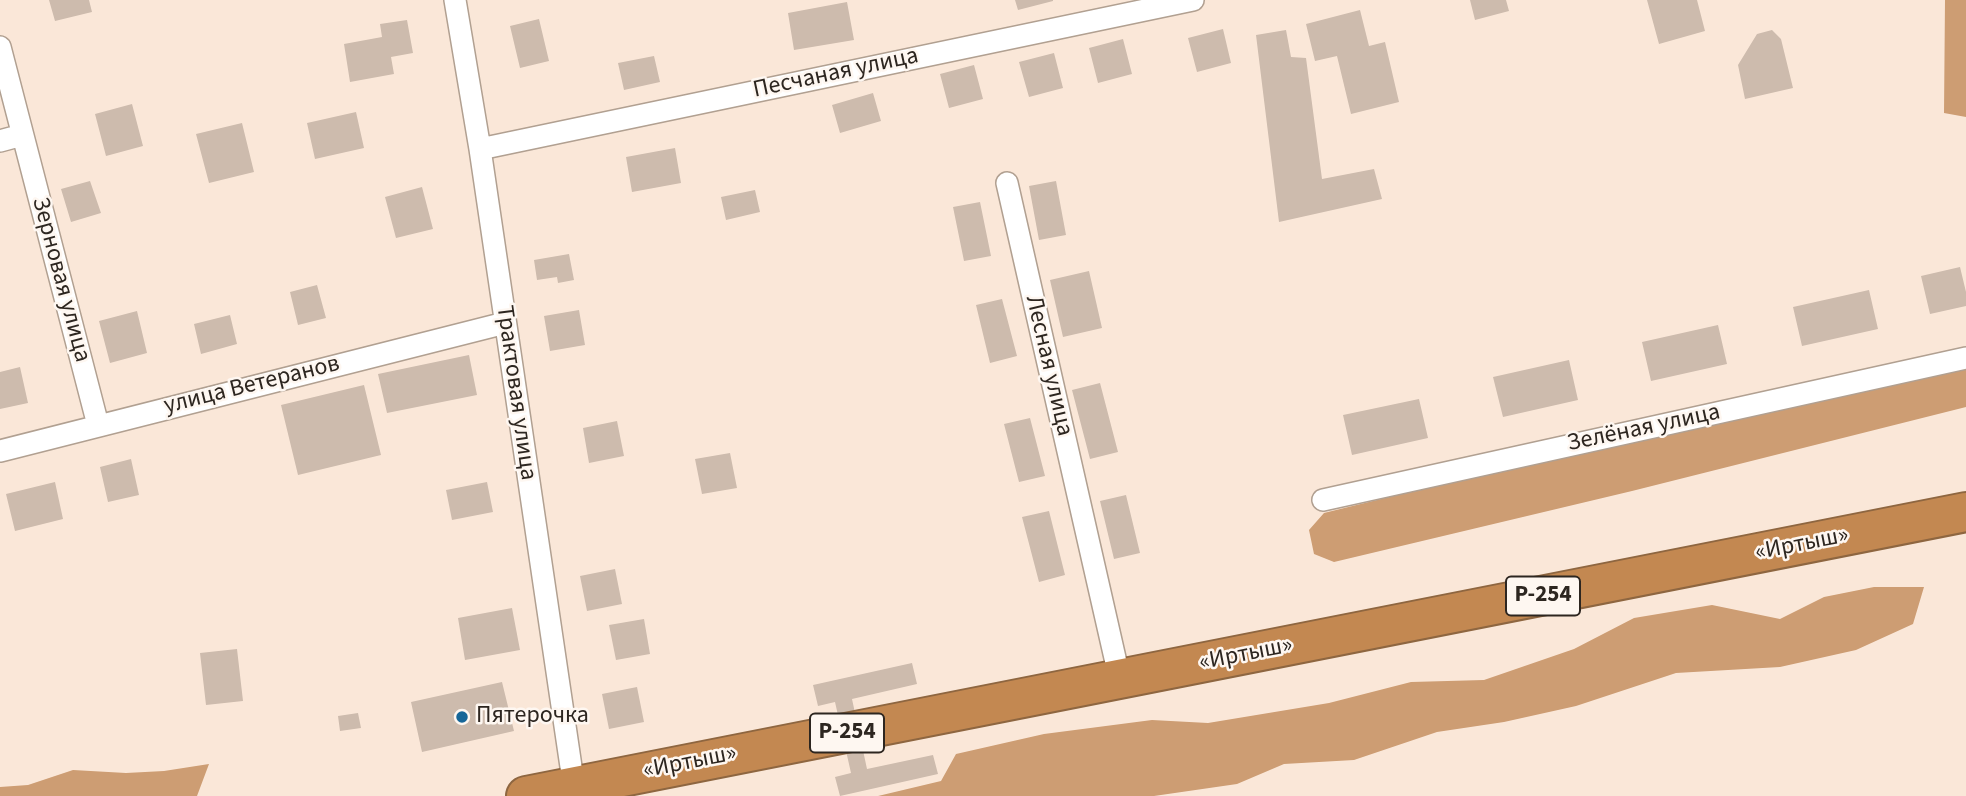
<!DOCTYPE html>
<html>
<head>
<meta charset="utf-8">
<style>
  body { margin:0 }
  canvas { display:block; background:#fae7d8 }
</style>
</head>
<body>
<canvas width="1966" height="796"></canvas>
<script>
const context = document.querySelector('canvas').getContext('2d');
context.lineJoin = 'round';
function fill(path, color) {
  context.fillStyle = color;
  context.fill(path, 'evenodd');
}
function poly(rows) {
  const path = new Path2D();
  for (const r of rows) {
    path.moveTo(r[0], r[1]);
    for (let i = 2; i < r.length; i += 2) path.lineTo(r[i], r[i + 1]);
  }
  return path;
}
function strokePath(path, color, width, dash) {
  context.strokeStyle = color;
  context.lineWidth = width;
  context.lineCap = dash ? 'butt' : 'round';
  context.setLineDash(dash || []);
  context.stroke(path);
}
function write(font, color, halo, rows, align = 'center') {
  context.font = font + ' "Source Sans 3",sans-serif';
  context.lineWidth = 5;
  context.setLineDash([]);
  context.textBaseline = 'middle';
  context.strokeStyle = halo;
  context.fillStyle = color;
  for (const [text, x, y, turn = 0] of rows) {
    context.save();
    context.translate(x, y);
    context.rotate((+turn || 0) * Math.PI / 180);
    context.textAlign = isNaN(turn) ? turn : align;
    if (halo) context.strokeText(text, 0, 0);
    context.fillText(text, 0, 0);
    context.restore();
  }
}
fill(poly([
  [1945,0,1966,0,1966,117,1944,113],
  [1966,367,1966,407,1632,491,1334,562,1314,554,1309,530,1324,513,1503,469],
  [1874,587,1924,587,1913,624,1856,650,1780,667,1676,673,1576,706,1504,722,1437,732,1354,760,1284,764,1237,784,1154,796,878,796,941,781,956,754,1044,734,1152,720,1208,723,1329,703,1411,682,1484,680,1574,649,1634,618,1712,605,1780,619,1824,597],
  [209,764,197,796,0,796,0,787,28,785,73,770,126,773,164,771]
]), '#cd9d73');
fill(poly([
  [49,0,89,0,92,12,55,21],
  [1015,0,1053,0,1053,1,1018,10],
  [1470,0,1506,0,1509,11,1475,20],
  [1647,0,1697,0,1705,31,1659,44],
  [847,2,854,40,794,50,788,13],
  [1360,10,1369,46,1385,42,1399,102,1351,114,1337,56,1315,61,1306,24],
  [539,19,549,61,520,68,510,26],
  [407,20,413,53,391,57,394,74,350,82,344,44,382,37,380,24],
  [1223,29,1231,63,1197,72,1188,38],
  [1286,30,1291,57,1306,58,1322,179,1374,169,1382,199,1279,222,1256,35],
  [1772,30,1781,39,1793,88,1745,99,1738,65,1757,34],
  [1123,39,1132,74,1098,83,1089,48],
  [1054,53,1063,88,1029,97,1019,62],
  [654,56,660,82,624,90,618,63],
  [974,65,983,99,949,108,940,74],
  [873,93,881,121,840,133,832,105],
  [132,104,143,146,106,156,95,114],
  [356,112,364,148,315,159,307,123],
  [242,123,254,172,209,183,196,134],
  [675,148,681,183,632,192,626,157],
  [90,181,101,213,71,222,61,189],
  [1056,181,1066,235,1039,240,1029,186],
  [422,187,433,229,396,238,385,197],
  [755,190,760,212,726,220,721,197],
  [980,202,991,256,964,261,953,207],
  [569,254,574,280,558,283,557,277,537,280,534,260],
  [1960,267,1966,292,1966,306,1930,314,1921,276],
  [1089,271,1102,328,1063,337,1050,280],
  [317,285,326,318,298,325,290,292],
  [1869,290,1878,329,1802,346,1793,307],
  [1002,299,1017,356,990,363,976,305],
  [579,310,585,345,550,351,544,316],
  [137,311,147,353,110,363,99,321],
  [230,315,237,344,201,354,194,324],
  [1718,325,1727,364,1651,381,1642,342],
  [469,355,477,395,387,413,378,374],
  [1569,360,1578,400,1503,417,1493,377],
  [20,367,28,403,0,409,0,372],
  [1100,383,1118,452,1090,459,1072,390],
  [364,385,381,455,298,475,281,405],
  [1419,399,1428,438,1352,455,1343,415],
  [1030,418,1045,476,1019,482,1004,424],
  [617,421,624,456,589,463,583,428],
  [730,453,737,488,702,494,695,459],
  [131,459,139,495,108,502,100,467],
  [55,482,63,519,15,531,6,494],
  [487,482,493,512,452,520,446,490],
  [1126,495,1140,553,1114,559,1100,501],
  [1049,511,1065,575,1039,582,1022,517],
  [615,569,622,604,587,611,580,576],
  [512,608,520,650,465,660,458,618],
  [644,619,650,654,616,660,609,625],
  [237,649,243,701,206,705,200,653],
  [912,663,917,684,852,699,867,769,933,755,938,774,840,796,835,777,851,773,835,702,818,706,813,685],
  [502,682,514,731,422,752,411,702],
  [637,687,644,722,609,729,602,694],
  [358,713,361,728,340,731,338,716]
]), '#cdbbad');
const street = poly([
  [455,0,480,149,574,787,573,794],
  [0,47,98,425],
  [0,141,22,135],
  [480,149,1193,0],
  [1007,183,1120,680],
  [0,451,505,323],
  [1323,500,1966,358]
]);
const highway = poly([
  [526,796,1966,512]
]);
strokePath(street, '#b1a091', 24);
strokePath(highway, '#8e6640', 42);
strokePath(street, '#fff', 21);
strokePath(highway, '#c38851', 38);
for (const [x, y, r, color] of [
  [462,717,7,"#166698"]
]) {
  const dot = new Path2D();
  dot.arc(x, y, r, 0, 2 * Math.PI);
  context.fillStyle = color;
  context.fill(dot);
  strokePath(dot, '#fef7f1', 2.5);
}
for (const [x, y, w] of [
  [1543,596,74],
  [847,733,74]
]) {
  const box = new Path2D();
  box.roundRect(x - w / 2, y - 19.5, w, 39, 5);
  context.fillStyle = '#fef7f1';
  context.fill(box);
  strokePath(box, '#2d2620', 2);
}
write('bold 23px', '#2d2620', null, [
  ["Р-254",1543,596],
  ["Р-254",847,733]
]);
write('24px', '#2d2620', '#fef7f1', [
  ["Песчаная улица",836,74,-12],
  ["Зерновая улица",60,280,75],
  ["Лесная улица",1048,366,77],
  ["улица Ветеранов",252,386,-14],
  ["Трактовая улица",515,393,82],
  ["Зелёная улица",1644,429,-12],
  ["«Иртыш»",1802,545,-11],
  ["«Иртыш»",1246,655,-11],
  ["«Иртыш»",690,763,-11]
]);
write('24px', '#2d2620', '#fef7f1', [
  ["Пятерочка",476,717]
], 'left');
</script>
</body>
</html>
